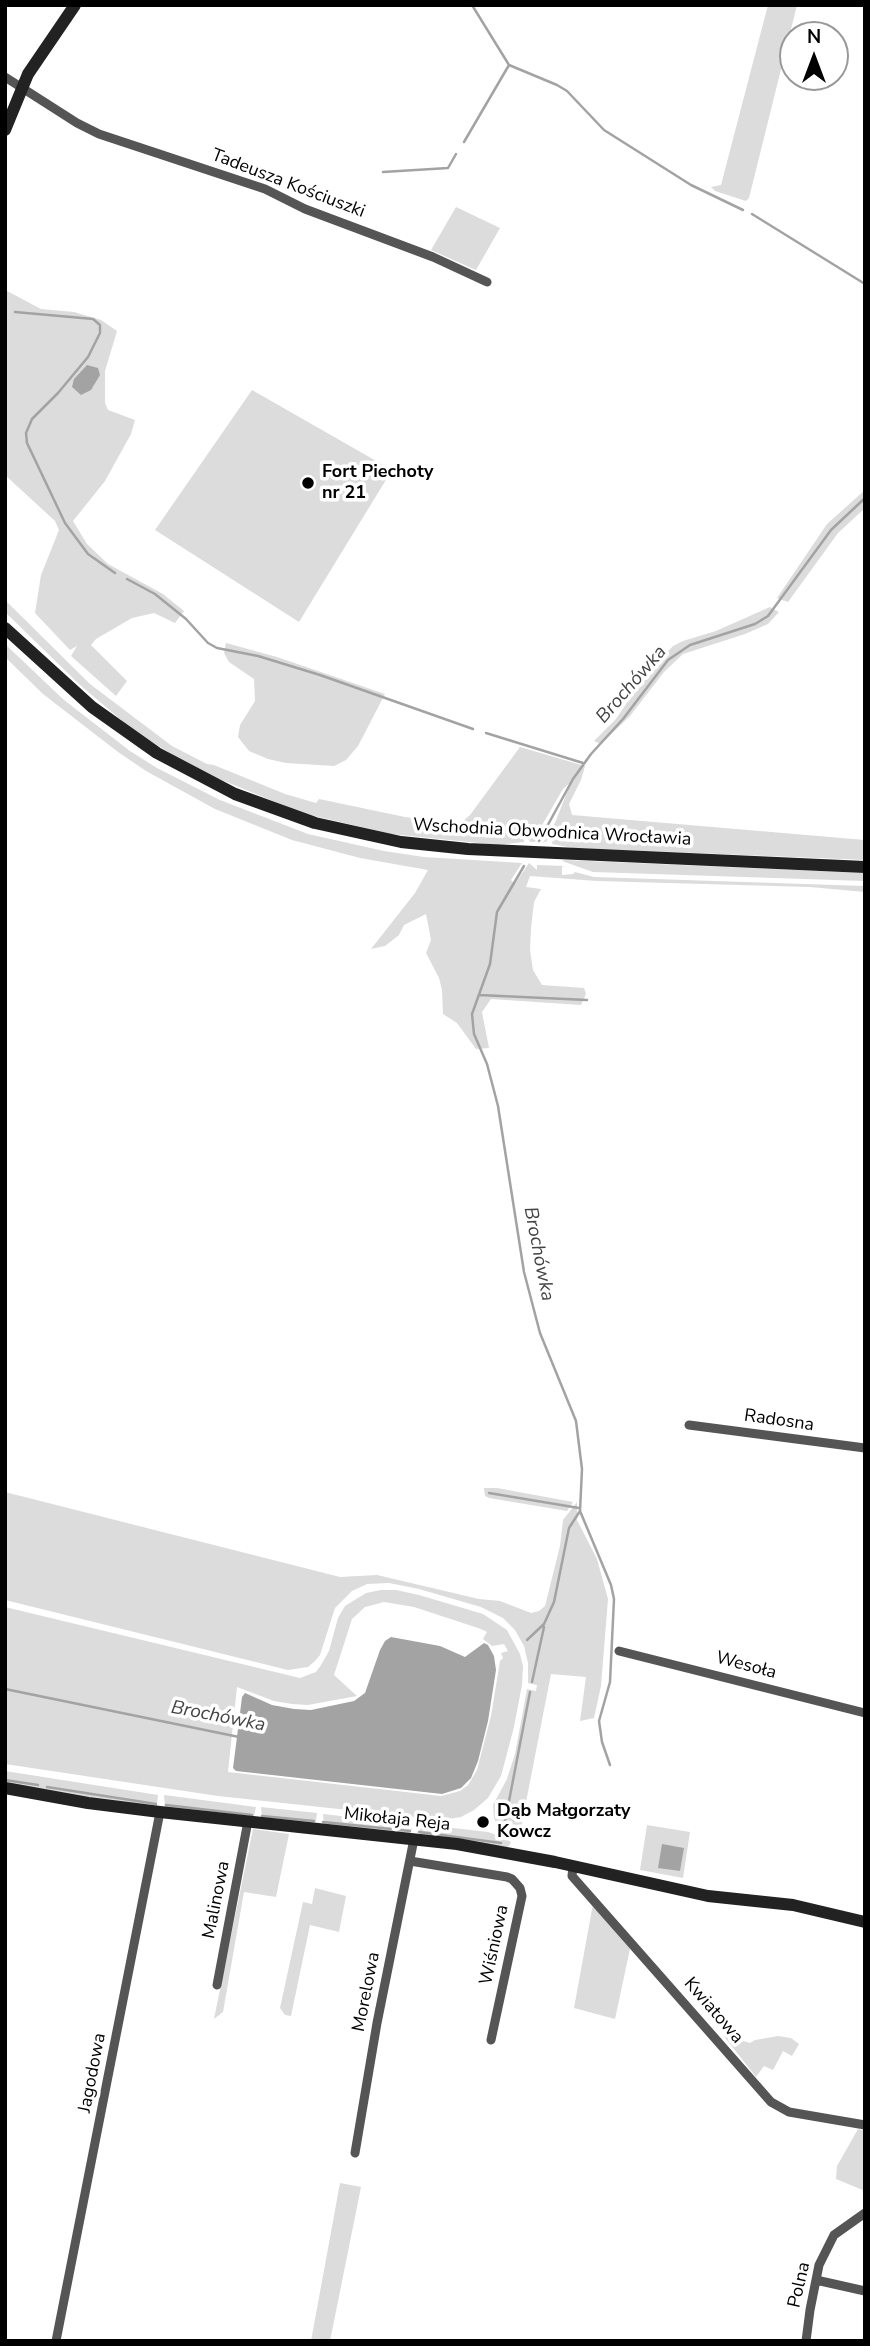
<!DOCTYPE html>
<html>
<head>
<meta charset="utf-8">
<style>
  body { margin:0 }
  #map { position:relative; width:870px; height:2346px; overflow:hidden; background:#fff; font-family:"Nunito Sans",sans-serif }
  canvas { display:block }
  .frame { position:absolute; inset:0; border:7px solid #000; pointer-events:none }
  .north { position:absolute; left:779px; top:21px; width:70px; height:70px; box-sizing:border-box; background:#fff; border:2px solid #999; border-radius:50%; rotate:0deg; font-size:19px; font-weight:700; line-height:28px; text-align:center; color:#000 }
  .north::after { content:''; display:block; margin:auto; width:24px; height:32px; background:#000; clip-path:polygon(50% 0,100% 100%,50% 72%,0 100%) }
</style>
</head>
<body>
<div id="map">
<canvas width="870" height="2346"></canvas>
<div class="frame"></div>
<div class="north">N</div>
</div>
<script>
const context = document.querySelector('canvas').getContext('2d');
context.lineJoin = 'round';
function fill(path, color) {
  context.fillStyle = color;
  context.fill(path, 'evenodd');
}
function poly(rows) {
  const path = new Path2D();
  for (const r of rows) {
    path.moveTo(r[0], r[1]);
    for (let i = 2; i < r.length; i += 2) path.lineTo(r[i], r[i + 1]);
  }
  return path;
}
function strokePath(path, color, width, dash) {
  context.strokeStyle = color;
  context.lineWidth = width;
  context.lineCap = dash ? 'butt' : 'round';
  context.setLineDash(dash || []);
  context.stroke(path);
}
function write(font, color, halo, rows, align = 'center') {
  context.font = font + ' "Nunito Sans",sans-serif';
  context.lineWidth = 7;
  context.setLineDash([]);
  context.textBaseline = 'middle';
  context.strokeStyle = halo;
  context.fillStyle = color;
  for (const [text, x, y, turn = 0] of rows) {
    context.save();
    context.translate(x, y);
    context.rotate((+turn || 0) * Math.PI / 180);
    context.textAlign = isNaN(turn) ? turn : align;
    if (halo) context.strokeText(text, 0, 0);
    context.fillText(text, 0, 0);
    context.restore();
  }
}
fill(poly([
  [768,5,797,5,749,198,746,201,715,191,711,187,721,185],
  [456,207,500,228,476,270,431,250],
  [7,291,41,309,74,312,101,320,117,331,105,371,105,403,108,410,135,420,131,434,105,481,73,521,87,544,108,564,163,594,184,611,175,623,154,613,132,618,96,639,91,645,127,681,116,696,71,656,77,646,70,650,35,613,41,575,59,530,55,521,5,475],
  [252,390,392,470,299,622,155,530],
  [865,490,865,508,838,533,788,602,777,598,827,524],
  [5,600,90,684,172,746,207,764,214,765,285,794,316,803,319,799,405,817,455,823,463,821,470,815,520,747,585,766,581,780,569,804,572,815,865,840,865,860,573,848,552,844,553,837,543,843,555,823,571,782,563,789,541,827,535,842,531,842,524,836,524,842,498,845,391,834,302,813,217,778,173,755,133,730,80,685,5,612],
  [770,607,779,612,768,624,745,634,683,654,664,672,630,716,601,744,594,741,616,719,644,677,673,646,683,641,716,631],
  [226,643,277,657,385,694,358,746,346,760,334,766,286,763,268,759,249,751,238,737,240,725,255,701,254,679,229,662,224,653],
  [5,644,64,700,130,751,157,768,220,800,308,834,384,851,424,857,522,863,511,880,515,884,529,863,537,870,537,865,564,866,562,867,562,875,573,874,575,872,594,877,865,886,865,892,810,887,597,881,530,876,526,887,541,889,534,902,531,928,530,950,533,970,542,985,584,988,586,994,581,1005,491,999,482,1012,489,1048,476,1049,457,1023,443,1014,442,990,439,978,426,953,431,940,426,914,404,925,399,935,385,946,371,949,415,893,428,870,360,858,292,840,215,809,146,771,118,752,43,694,5,657],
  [565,860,865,873,865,881,593,872,562,861],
  [484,1488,497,1488,573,1502,567,1511,489,1498,485,1496],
  [5,1492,340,1577,377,1575,479,1599,500,1601,531,1613,539,1611,545,1606,560,1546,563,1520,577,1502,577,1520,597,1559,608,1599,601,1686,594,1718,580,1721,586,1677,551,1674,519,1838,499,1828,494,1818,493,1805,507,1779,515,1754,527,1689,536,1691,537,1685,528,1683,528,1663,524,1646,515,1630,503,1618,481,1607,419,1589,389,1583,367,1584,352,1591,335,1608,320,1655,315,1661,308,1667,288,1670,5,1600],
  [381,1590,396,1590,419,1595,483,1614,507,1630,520,1654,523,1666,522,1685,514,1727,501,1776,488,1798,474,1810,461,1817,441,1820,218,1796,5,1764,5,1607,300,1678,316,1672,321,1665,329,1651,338,1618,345,1606,366,1593],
  [384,1602,414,1607,481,1629,487,1632,483,1639,492,1646,504,1644,508,1651,501,1653,503,1658,500,1661,491,1716,477,1770,468,1785,460,1791,441,1796,228,1772,237,1687,274,1701,292,1704,308,1705,357,1696,334,1675,352,1619,365,1607],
  [5,1771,158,1795,157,1805,93,1800,5,1784],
  [164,1795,256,1807,254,1816,165,1808],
  [261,1807,317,1813,316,1821,313,1824,262,1819],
  [323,1814,412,1824,411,1832,409,1835,324,1825],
  [418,1824,488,1832,508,1839,511,1843,507,1848,420,1836],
  [647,1825,690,1832,683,1878,640,1870],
  [253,1829,289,1834,276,1897,244,1892,223,2012,214,2019],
  [315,1888,346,1896,339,1932,310,1925,291,2016,285,2015,280,2008,303,1902,312,1904],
  [593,1904,630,1949,615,2019,574,2008],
  [723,2035,750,2043,755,2040,778,2036,791,2038,799,2044,792,2056,783,2051,773,2070,764,2066,756,2077],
  [858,2129,865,2131,865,2191,836,2179,837,2166],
  [340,2183,361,2187,330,2341,311,2341]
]), '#dcdcdc');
fill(poly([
  [87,365,98,368,100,375,91,390,81,395,72,387,74,379],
  [391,1637,440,1646,465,1657,484,1643,488,1645,494,1656,496,1670,488,1721,478,1761,471,1778,461,1788,442,1794,236,1771,233,1768,237,1737,242,1697,245,1693,272,1705,294,1709,311,1710,354,1701,365,1693,380,1650,385,1641],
  [662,1844,684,1848,680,1871,658,1868]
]), '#a3a3a3');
strokePath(poly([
  [472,5,509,65,557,85,567,91,604,130,691,185,743,210],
  [464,142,509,65],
  [383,172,448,168,456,154],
  [752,214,865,284],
  [15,312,93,319,100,325,100,333,88,357,58,393,32,419,26,433,27,443,65,523,88,554,115,573],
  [127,579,155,594,186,619,208,643,217,648,258,656,320,675,473,729],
  [486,733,583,763],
  [539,841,573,779,591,754,623,719,668,660,690,645,755,624,768,616,831,530,865,498],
  [524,866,497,912,490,964,472,1014,474,1034,487,1064,498,1106,524,1272,540,1333,576,1421,582,1469,580,1511,569,1528,554,1602,544,1624,527,1640],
  [479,995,587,1000],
  [489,1493,579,1508],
  [580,1511,611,1585,614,1599,610,1682,599,1721,602,1742,610,1765],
  [532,1682,544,1627],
  [5,1689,239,1737],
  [5,1780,38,1785],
  [47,1787,156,1804],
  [166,1805,252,1815],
  [262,1816,314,1821],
  [323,1822,410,1831],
  [504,1827,530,1692],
  [419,1832,501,1843]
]), '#a3a3a3', 2.5);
strokePath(poly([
  [5,77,77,123,99,134,265,189,305,209,433,257,487,282],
  [689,1425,865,1448],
  [619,1651,865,1713],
  [410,1861,507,1877,512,1879,520,1888,522,1896,491,2040],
  [573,1866,572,1876,771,2102,789,2112,865,2125],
  [217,1985,248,1821],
  [355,2153,377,2023,414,1839],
  [816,2280,865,2291],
  [56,2341,160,1812],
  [806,2341,810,2310,819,2265,834,2235,865,2213]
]), '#555', 9);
strokePath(poly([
  [5,130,28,74,75,5],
  [5,628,92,707,157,753,235,794,315,823,401,842,468,849,865,867],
  [5,1788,88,1803,160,1812,457,1844,555,1862,708,1896,793,1905,865,1922]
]), '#222', 12);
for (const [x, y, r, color] of [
  [308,483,7,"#000"],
  [483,1822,7,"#000"]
]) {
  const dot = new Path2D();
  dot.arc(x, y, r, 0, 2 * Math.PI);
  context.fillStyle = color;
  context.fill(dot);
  strokePath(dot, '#fff', 2.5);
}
write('18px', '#000', '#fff', [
  ["Tadeusza Kościuszki",288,184,21],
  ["Wschodnia Obwodnica Wrocławia",552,833,3],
  ["Radosna",779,1421,8],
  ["Wesoła",746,1666,15],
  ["Mikołaja Reja",397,1820,6],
  ["Malinowa",217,1900,-79],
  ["Wiśniowa",495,1945,-78],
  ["Morelowa",367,1992,-79],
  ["Kwiatowa",713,2011,49],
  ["Jagodowa",93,2073,-79],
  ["Polna",800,2285,-77]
]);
write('bold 18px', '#000', '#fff', [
  ["Fort Piechoty",322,473],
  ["nr 21",322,494],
  ["Dąb Małgorzaty",497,1812],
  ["Kowcz",497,1833]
], 'left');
write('italic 19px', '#444', '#fff', [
  ["Brochówka",632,685,-49],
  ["Brochówka",538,1254,79],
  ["Brochówka",218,1717,11]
]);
</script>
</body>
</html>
